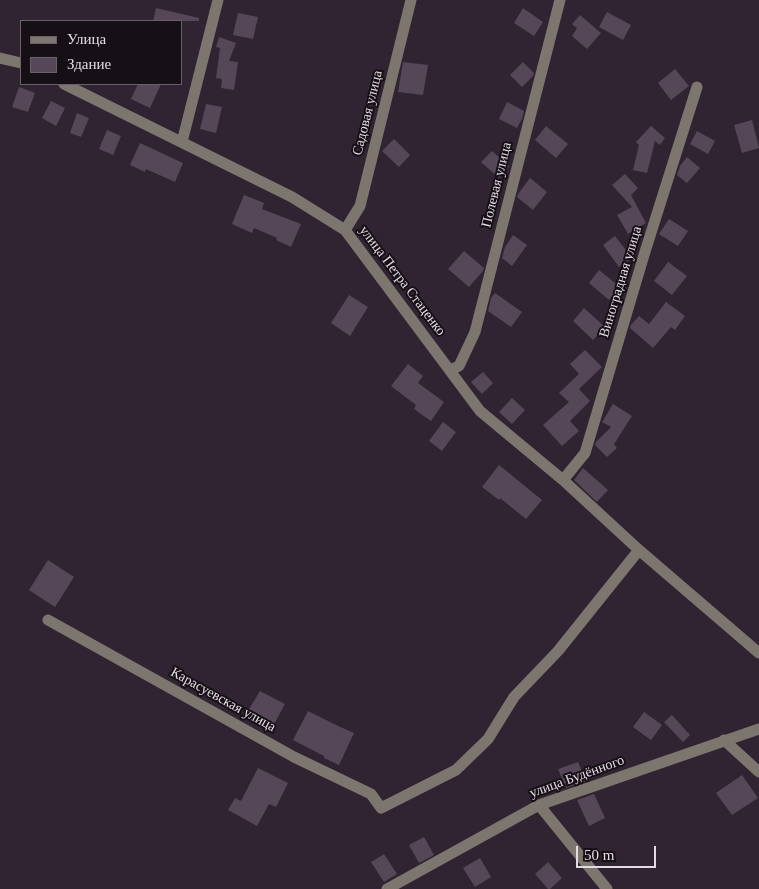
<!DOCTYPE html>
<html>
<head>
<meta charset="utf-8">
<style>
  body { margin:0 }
  #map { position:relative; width:759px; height:889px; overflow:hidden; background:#312432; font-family:"Times New Roman",serif }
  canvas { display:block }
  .legend { position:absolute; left:20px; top:20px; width:162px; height:65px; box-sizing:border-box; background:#161016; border:1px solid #686168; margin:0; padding:6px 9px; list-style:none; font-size:15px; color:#e3dbe4 }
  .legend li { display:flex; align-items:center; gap:10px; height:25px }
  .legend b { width:25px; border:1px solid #686168 }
  .scale { position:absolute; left:576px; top:846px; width:80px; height:22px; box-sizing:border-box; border:2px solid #e3dbe4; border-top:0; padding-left:6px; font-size:15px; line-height:18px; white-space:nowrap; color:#e3dbe4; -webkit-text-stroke:4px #161016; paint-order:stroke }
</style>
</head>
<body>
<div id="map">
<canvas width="759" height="889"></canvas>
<ul class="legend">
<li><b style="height:6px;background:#7d766f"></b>Улица</li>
<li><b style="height:14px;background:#554757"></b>Здание</li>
</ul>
<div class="scale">50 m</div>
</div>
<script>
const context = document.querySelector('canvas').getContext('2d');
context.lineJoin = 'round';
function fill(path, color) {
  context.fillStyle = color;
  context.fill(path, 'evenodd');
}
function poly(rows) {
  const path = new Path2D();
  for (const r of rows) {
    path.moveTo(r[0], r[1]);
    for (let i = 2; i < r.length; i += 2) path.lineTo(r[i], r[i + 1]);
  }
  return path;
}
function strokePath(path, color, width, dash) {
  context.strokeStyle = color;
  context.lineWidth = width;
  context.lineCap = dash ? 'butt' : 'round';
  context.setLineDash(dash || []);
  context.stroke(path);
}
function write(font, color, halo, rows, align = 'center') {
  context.font = font + ' "Times New Roman",serif';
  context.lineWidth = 4;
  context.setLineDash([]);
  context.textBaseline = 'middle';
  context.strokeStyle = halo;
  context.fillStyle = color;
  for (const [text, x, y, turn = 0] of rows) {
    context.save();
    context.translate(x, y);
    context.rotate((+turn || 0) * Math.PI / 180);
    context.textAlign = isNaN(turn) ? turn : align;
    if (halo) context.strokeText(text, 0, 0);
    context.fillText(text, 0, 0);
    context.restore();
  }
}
fill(poly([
  [156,8,199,18,199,21,153,21],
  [523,8,543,22,534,36,514,23],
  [607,12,631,25,623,40,599,27],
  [238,13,258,17,253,39,233,35],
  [580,15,601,33,587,49,572,36,577,28,572,24],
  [219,37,236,43,229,61,238,62,234,90,221,88,222,79,216,78,220,48,216,47],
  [403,62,428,65,423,95,398,92],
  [523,62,534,73,533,76,522,87,510,75],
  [675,69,689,86,671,100,658,83],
  [138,84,161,84,150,108,131,99],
  [19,87,35,93,28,112,12,107],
  [51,101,65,108,56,126,42,118],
  [507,102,524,111,522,119,517,128,499,119],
  [206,104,222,107,216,133,200,129],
  [77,113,89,118,81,137,70,133],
  [752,120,759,148,742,153,734,125],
  [546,126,568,144,556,158,535,140],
  [651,126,665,138,660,145,655,141,647,173,633,170,639,145,636,142],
  [107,130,121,136,113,155,99,149],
  [697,131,715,141,708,154,690,144],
  [394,139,410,155,399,167,382,151],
  [140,143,183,163,175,182,146,169,145,172,130,165],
  [492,151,509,166,499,178,481,162],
  [687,157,700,168,687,183,677,175,680,166],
  [625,174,638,188,631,195,646,223,628,234,617,215,632,207,612,185],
  [530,178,547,192,533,210,517,197,518,194],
  [244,195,264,203,262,209,301,224,291,247,276,240,277,238,254,228,252,233,232,224],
  [669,219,688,231,678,246,659,234],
  [513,235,527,245,512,266,502,258,505,247],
  [615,236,632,258,619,267,603,245],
  [464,251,484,268,483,271,469,287,448,269],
  [668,262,687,276,672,295,654,281],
  [599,270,620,287,609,300,589,283],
  [495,293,522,312,511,327,488,311,491,298],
  [349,295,368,307,350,336,331,323],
  [666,302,685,316,675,330,671,327,653,348,630,328,631,325,639,316,649,324],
  [584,308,605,327,593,340,573,321],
  [585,350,602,367,579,389,590,401,570,421,579,431,562,446,543,425,569,402,559,393,579,374,570,364],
  [408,364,423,376,418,383,444,402,431,421,414,409,416,405,391,386],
  [483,372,493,383,482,394,471,382],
  [512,398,525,410,512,424,499,412],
  [613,404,632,416,614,444,617,448,607,457,595,445,596,442,611,427,602,422],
  [443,422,456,432,442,451,429,441],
  [499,465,542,500,526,519,500,498,499,500,482,487],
  [583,468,608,490,597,502,574,480],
  [48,560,74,577,55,607,29,590],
  [260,691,285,704,272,728,246,714],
  [308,711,338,726,354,733,339,765,324,758,324,756,293,740],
  [644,712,662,725,651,740,633,727],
  [672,715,690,735,683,742,664,722],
  [578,762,586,781,566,788,558,769],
  [258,768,288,783,276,807,269,804,257,826,228,810,235,798,241,801],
  [742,775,758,798,732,815,716,793],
  [594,794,605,818,589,826,577,800],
  [424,837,434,855,419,863,409,845],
  [384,854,397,874,384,882,371,862],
  [480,858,491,877,475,887,463,868],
  [548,862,562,878,550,889,548,889,535,874]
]), '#554757');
strokePath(poly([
  [0,58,21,63],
  [64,84,292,197,345,230,480,411,563,480,639,550,759,653],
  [182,142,218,0],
  [345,230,360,206,411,0],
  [450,370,459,366,475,332,560,0],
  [563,480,585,453,644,255,697,87],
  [48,620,294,757,371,794,381,808,456,770,488,739,514,697,558,651,639,550],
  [724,740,759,772],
  [539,805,607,889],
  [387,889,539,805,759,729]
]), '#7d766f', 11);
write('14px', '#e3dbe4', '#161016', [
  ["Садовая улица",368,113,-76],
  ["Полевая улица",497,185,-76],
  ["улица Петра Стаценко",402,281,53],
  ["Виноградная улица",621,282,-73],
  ["Карасуевская улица",223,700,29],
  ["улица Будённого",577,777,-20]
]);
</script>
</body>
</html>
